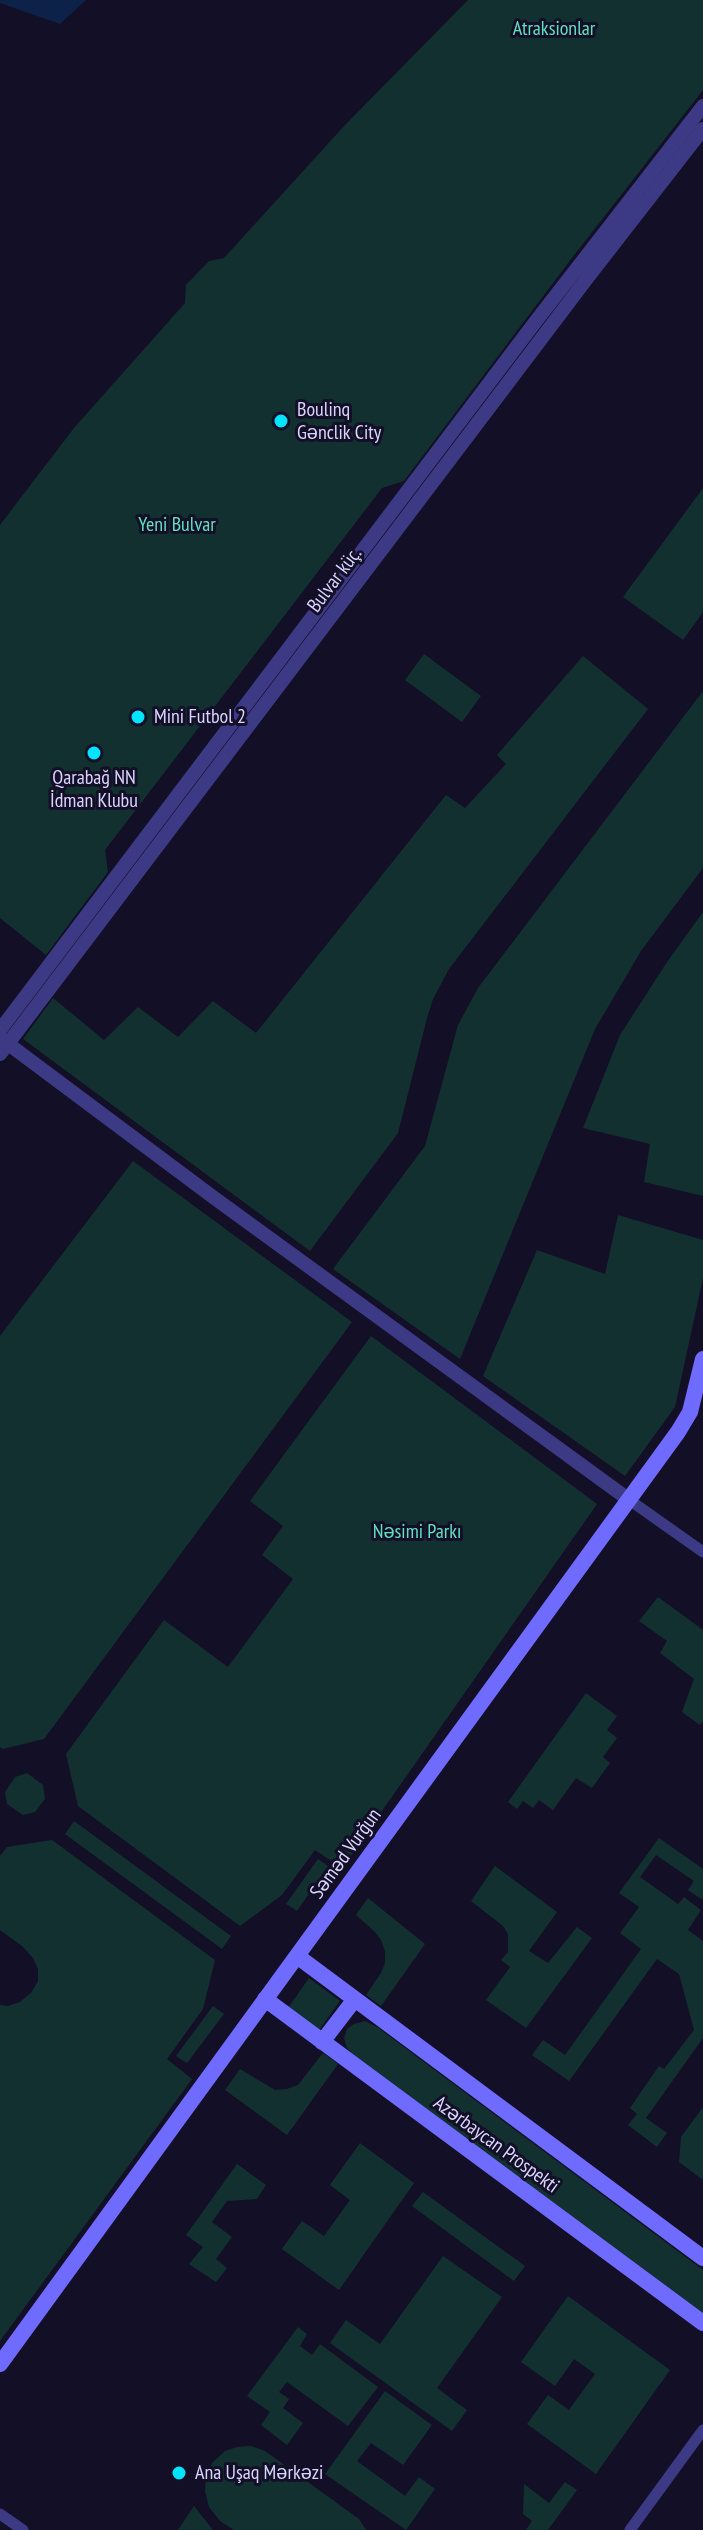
<!DOCTYPE html>
<html>
<head>
<meta charset="utf-8">
<style>
  body { margin:0 }
  canvas { display:block; background:#130f26 }
</style>
</head>
<body>
<canvas width="703" height="2530"></canvas>
<script>
const context = document.querySelector('canvas').getContext('2d');
context.lineJoin = 'round';
function fill(path, color) {
  context.fillStyle = color;
  context.fill(path, 'evenodd');
}
function poly(rows) {
  const path = new Path2D();
  for (const r of rows) {
    path.moveTo(r[0], r[1]);
    for (let i = 2; i < r.length; i += 2) path.lineTo(r[i], r[i + 1]);
  }
  return path;
}
function strokePath(path, color, width, dash) {
  context.strokeStyle = color;
  context.lineWidth = width;
  context.lineCap = dash ? 'butt' : 'round';
  context.setLineDash(dash || []);
  context.stroke(path);
}
function write(font, color, halo, rows, align = 'center') {
  context.font = font + ' "PT Sans Narrow",sans-serif';
  context.lineWidth = 6;
  context.setLineDash([]);
  context.textBaseline = 'middle';
  context.strokeStyle = halo;
  context.fillStyle = color;
  for (const [text, x, y, turn = 0] of rows) {
    context.save();
    context.translate(x, y);
    context.rotate((+turn || 0) * Math.PI / 180);
    context.textAlign = isNaN(turn) ? turn : align;
    if (halo) context.strokeText(text, 0, 0);
    context.fillText(text, 0, 0);
    context.restore();
  }
}
fill(poly([
  [468,0,703,0,703,90,568,263,404,481,382,488,105,850,108,872,46,955,0,918,0,525,74,428,185,303,186,285,209,261,224,258,346,124],
  [703,488,703,612,683,640,623,597],
  [424,654,481,696,462,722,405,680],
  [583,656,648,709,449,969,433,999,427,1018,398,1133,310,1251,23,1039,53,998,104,1040,138,1007,178,1037,213,1001,256,1033,446,795,465,808,506,764,497,755],
  [703,691,703,868,641,951,595,1029,460,1359,333,1269,425,1146,458,1025,478,988],
  [703,912,703,1196,644,1182,650,1144,583,1128,620,1035,667,962],
  [133,1161,352,1322,44,1739,3,1749,0,1747,0,1336],
  [618,1215,703,1240,703,1278,675,1407,625,1476,483,1376,537,1250,605,1274],
  [371,1336,597,1504,342,1868,315,1850,282,1895,240,1926,78,1806,66,1754,164,1620,228,1667,293,1579,262,1555,283,1526,250,1501],
  [658,1597,703,1630,703,1721,700,1725,682,1712,694,1679,660,1653,667,1641,639,1621],
  [586,1693,617,1716,607,1730,617,1738,603,1757,610,1763,592,1788,576,1778,553,1810,539,1800,533,1808,523,1801,517,1809,508,1802],
  [27,1773,43,1785,45,1799,35,1812,23,1815,7,1804,5,1792,15,1777],
  [74,1821,231,1936,222,1949,65,1834],
  [659,1838,703,1869,703,1900,688,1890,694,1881,656,1855,640,1877,678,1904,684,1897,701,1910,688,1930,703,1941,703,2038,646,2118,667,2133,657,2147,628,2125,637,2114,630,2108,659,2066,664,2069,694,2030,679,1974,657,1959,569,2081,532,2055,543,2040,565,2055,641,1949,620,1933,639,1907,619,1893],
  [52,1840,215,1960,203,2009,167,2059,192,2079,0,2341,0,2005,8,2006,20,2002,31,1993,38,1981,38,1969,33,1958,22,1946,0,1930,0,1856,7,1847],
  [318,1859,328,1866,297,1911,286,1904],
  [495,1866,557,1912,529,1951,548,1963,577,1927,592,1938,526,2028,486,2000,510,1967,501,1960,508,1952,508,1934,503,1926,471,1901],
  [368,1898,425,1944,381,2006,366,1995,381,1973,385,1963,385,1951,381,1940,374,1931,356,1915],
  [309,1978,340,2001,319,2030,288,2008],
  [213,2006,224,2014,187,2063,176,2056],
  [365,2021,377,2027,703,2270,703,2313,355,2056,347,2048,344,2038,347,2029,354,2024],
  [323,2053,338,2064,287,2135,225,2090,240,2069,275,2090,287,2089,298,2085],
  [703,2107,703,2180,679,2162,681,2137],
  [360,2143,414,2183,339,2290,282,2249,302,2221,324,2236,350,2200,330,2185],
  [237,2164,266,2185,257,2199,227,2201,212,2222,232,2237,216,2259,227,2268,216,2282,189,2264,203,2247,186,2235],
  [423,2192,525,2266,514,2281,412,2206],
  [443,2256,502,2297,437,2388,467,2410,452,2431,330,2343,346,2320,380,2344],
  [568,2296,670,2370,596,2474,527,2424,548,2395,569,2410,595,2374,574,2359,555,2386,521,2362],
  [298,2327,307,2334,300,2346,312,2355,320,2344,378,2387,348,2426,287,2382,279,2392,289,2399,283,2408,303,2423,287,2445,261,2425,270,2412,247,2396],
  [385,2391,432,2425,403,2465,371,2443,357,2461,405,2496,419,2477,435,2489,406,2530,325,2474],
  [251,2446,265,2451,359,2519,366,2530,234,2530,220,2521,209,2507,205,2491,206,2478,212,2463,225,2451,237,2447],
  [565,2482,577,2490,548,2530,526,2530,532,2521,523,2514,524,2484,549,2503],
  [194,2506,213,2530,178,2530]
]), '#12302f');
fill(poly([
  [0,0,86,0,60,24,0,3]
]), '#0c2248');
strokePath(poly([
  [628,1499,703,1552],
  [0,2514,23,2530],
  [630,2530,703,2430]
]), '#3d3a85', 11);
strokePath(poly([
  [0,1030,536,321,703,106],
  [3,1040,213,1197,628,1499],
  [0,1054,588,277,703,129]
]), '#3d3a85', 14);
strokePath(poly([
  [297,1956,703,2258],
  [265,1999,703,2323],
  [322,2042,355,1999],
  [0,2364,678,1432,690,1412,703,1359]
]), '#6f6bff', 16);
for (const [x, y, r, color] of [
  [281,421,8,"#00e5ff"],
  [138,717,8,"#00e5ff"],
  [94,753,8,"#00e5ff"],
  [179,2473,8,"#00e5ff"]
]) {
  const dot = new Path2D();
  dot.arc(x, y, r, 0, 2 * Math.PI);
  context.fillStyle = color;
  context.fill(dot);
  strokePath(dot, '#130f26', 3);
}
write('20px', '#5fe0c0', '#130f26', [
  ["Atraksionlar",554,29],
  ["Yeni Bulvar",177,525],
  ["Nəsimi Parkı",417,1532]
]);
write('20px', '#d9d4ff', '#130f26', [
  ["Boulinq",297,410],
  ["Gənclik City",297,433],
  ["Mini Futbol 2",154,717],
  ["Qarabağ NN",94,778,"center"],
  ["İdman Klubu",94,801,"center"],
  ["Ana Uşaq Mərkəzi",195,2473]
], 'left');
write('20px', '#d9d4ff', '#130f26', [
  ["Bulvar küç.",335,580,-53],
  ["Səməd Vurğun",346,1854,-54],
  ["Azərbaycan Prospekti",496,2145,36]
]);
</script>
</body>
</html>
